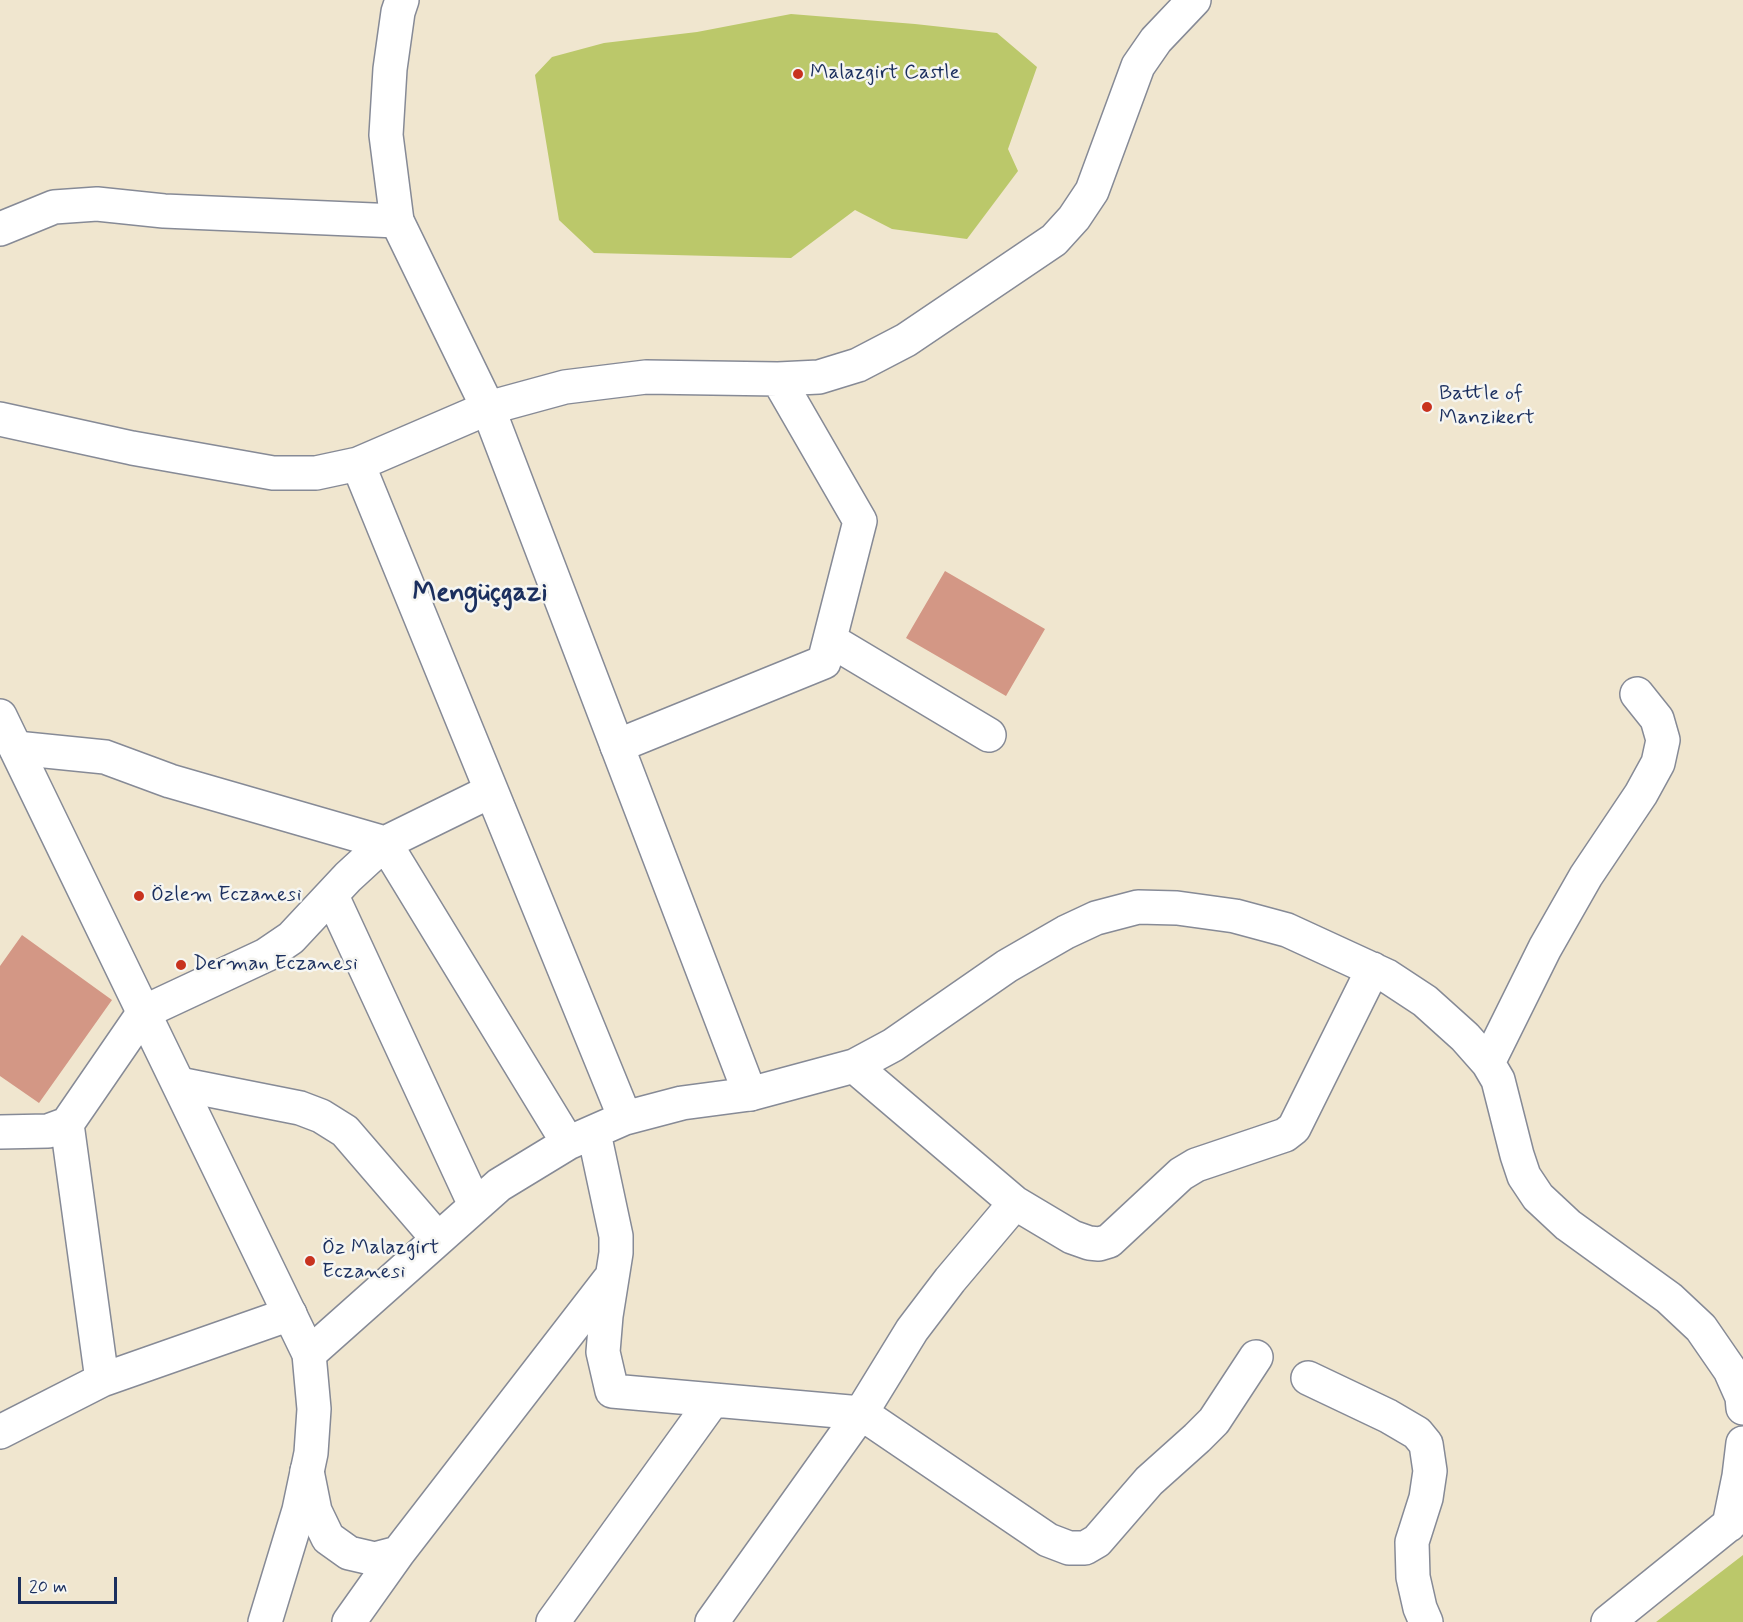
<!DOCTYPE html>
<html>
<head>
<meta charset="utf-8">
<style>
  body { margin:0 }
  #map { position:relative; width:1743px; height:1622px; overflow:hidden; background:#f0e6cf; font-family:Mynerve,sans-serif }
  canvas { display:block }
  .scale { position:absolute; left:18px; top:1577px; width:99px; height:27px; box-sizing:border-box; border:3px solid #1b2f5e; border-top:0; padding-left:8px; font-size:18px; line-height:21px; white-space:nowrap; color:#1b2f5e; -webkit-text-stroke:4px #f6f6f2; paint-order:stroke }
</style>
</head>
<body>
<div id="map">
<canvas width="1743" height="1622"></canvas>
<div class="scale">20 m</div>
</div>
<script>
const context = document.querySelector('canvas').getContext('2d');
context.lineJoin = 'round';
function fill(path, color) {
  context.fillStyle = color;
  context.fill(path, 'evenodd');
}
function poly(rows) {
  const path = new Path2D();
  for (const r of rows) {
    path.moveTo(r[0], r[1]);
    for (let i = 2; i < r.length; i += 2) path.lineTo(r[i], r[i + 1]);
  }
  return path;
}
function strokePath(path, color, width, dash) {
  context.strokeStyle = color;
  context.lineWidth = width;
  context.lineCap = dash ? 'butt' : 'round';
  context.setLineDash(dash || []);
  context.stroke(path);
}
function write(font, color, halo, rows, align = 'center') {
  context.font = font + ' Mynerve,sans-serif';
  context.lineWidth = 5;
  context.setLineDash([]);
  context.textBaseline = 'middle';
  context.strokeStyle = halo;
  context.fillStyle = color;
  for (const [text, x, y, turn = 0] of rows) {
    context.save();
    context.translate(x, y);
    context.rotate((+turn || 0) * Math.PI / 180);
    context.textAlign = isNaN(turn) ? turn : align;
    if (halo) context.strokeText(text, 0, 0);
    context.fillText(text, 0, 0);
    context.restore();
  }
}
fill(poly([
  [791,14,915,24,997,33,1037,67,1008,149,1018,171,967,239,892,229,855,210,791,258,594,253,559,220,535,75,552,57,604,43,697,32],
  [1743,1555,1743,1622,1656,1622]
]), '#bbc86a');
fill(poly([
  [945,571,1045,629,1006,696,906,638],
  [22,935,112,1000,39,1103,0,1076,0,966]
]), '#d39785');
const minor = poly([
  [0,229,54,207,97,204,164,211,397,221],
  [0,419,132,448,273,473,316,473,358,464,488,408,565,387,646,377,778,379,819,377,858,365,906,340,1054,240,1074,218,1092,191,1138,66,1156,40,1194,0],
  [358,464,625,1118],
  [830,640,989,735],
  [617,746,824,662,860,521,778,379],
  [16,748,105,757,170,781,385,843,568,1143],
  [332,896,475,1205],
  [1488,1063,1545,948,1586,876,1641,794,1658,763,1663,740,1657,719,1637,694],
  [179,1084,300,1108,321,1116,345,1131,438,1239],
  [67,1124,102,1380],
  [0,1132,48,1131,67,1124,144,1012,266,955,291,938,348,877,385,843,491,791],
  [594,1133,616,1236,616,1253,606,1316,603,1352,612,1391,861,1413,1048,1540,1069,1548,1085,1548,1097,1541,1149,1481,1197,1438,1214,1421,1256,1357],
  [1015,1203,1072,1237,1089,1243,1099,1244,1109,1241,1181,1174,1196,1165,1285,1135,1294,1128,1373,969],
  [309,1354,499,1185,568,1143,625,1118,682,1103,750,1094,854,1066,893,1045,1007,966,1066,932,1096,918,1138,907,1177,908,1235,916,1287,930,1387,976,1425,1001,1465,1037,1488,1063,1498,1080,1517,1155,1524,1176,1538,1197,1568,1225,1669,1298,1701,1328,1730,1370,1742,1397,1743,1408],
  [1308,1378,1388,1416,1417,1433,1426,1444,1430,1471,1426,1498,1412,1542,1413,1577,1420,1608,1426,1622],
  [0,1432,102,1380,290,1314],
  [307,1471,315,1511,328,1538,349,1553,375,1559,398,1553],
  [1729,1525,1739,1476,1743,1443],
  [349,1622,398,1553,609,1280],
  [553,1622,713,1400],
  [712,1622,861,1413,912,1330,950,1280,1015,1203,854,1066],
  [1608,1622,1743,1513]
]);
const tertiary = poly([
  [402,0,398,12,390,69,386,135,397,221,488,408,750,1094],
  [0,716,309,1354,314,1409,311,1453,299,1510,265,1622]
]);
strokePath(minor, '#868a96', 36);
strokePath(tertiary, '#868a96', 36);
strokePath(minor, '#fff', 33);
strokePath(tertiary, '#fff', 33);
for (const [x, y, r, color] of [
  [798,74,6,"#c8321e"],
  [1427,407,6,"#c8321e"],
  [139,896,6,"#c8321e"],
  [181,965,6,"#c8321e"],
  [310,1261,6,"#c8321e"]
]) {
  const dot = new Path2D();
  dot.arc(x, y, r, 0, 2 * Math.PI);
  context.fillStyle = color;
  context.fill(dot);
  strokePath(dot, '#f6f6f2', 2);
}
write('21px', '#1b2f5e', '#f6f6f2', [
  ["Malazgirt Castle",810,74],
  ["Battle of",1439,395],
  ["Manzikert",1439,419],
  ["Özlem Eczanesi",151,896],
  ["Derman Eczanesi",193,965],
  ["Öz Malazgirt",322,1249],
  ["Eczanesi",322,1273]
], 'left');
write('bold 27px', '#1b2f5e', '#f6f6f2', [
  ["Mengüçgazi",480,594]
]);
</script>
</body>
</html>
